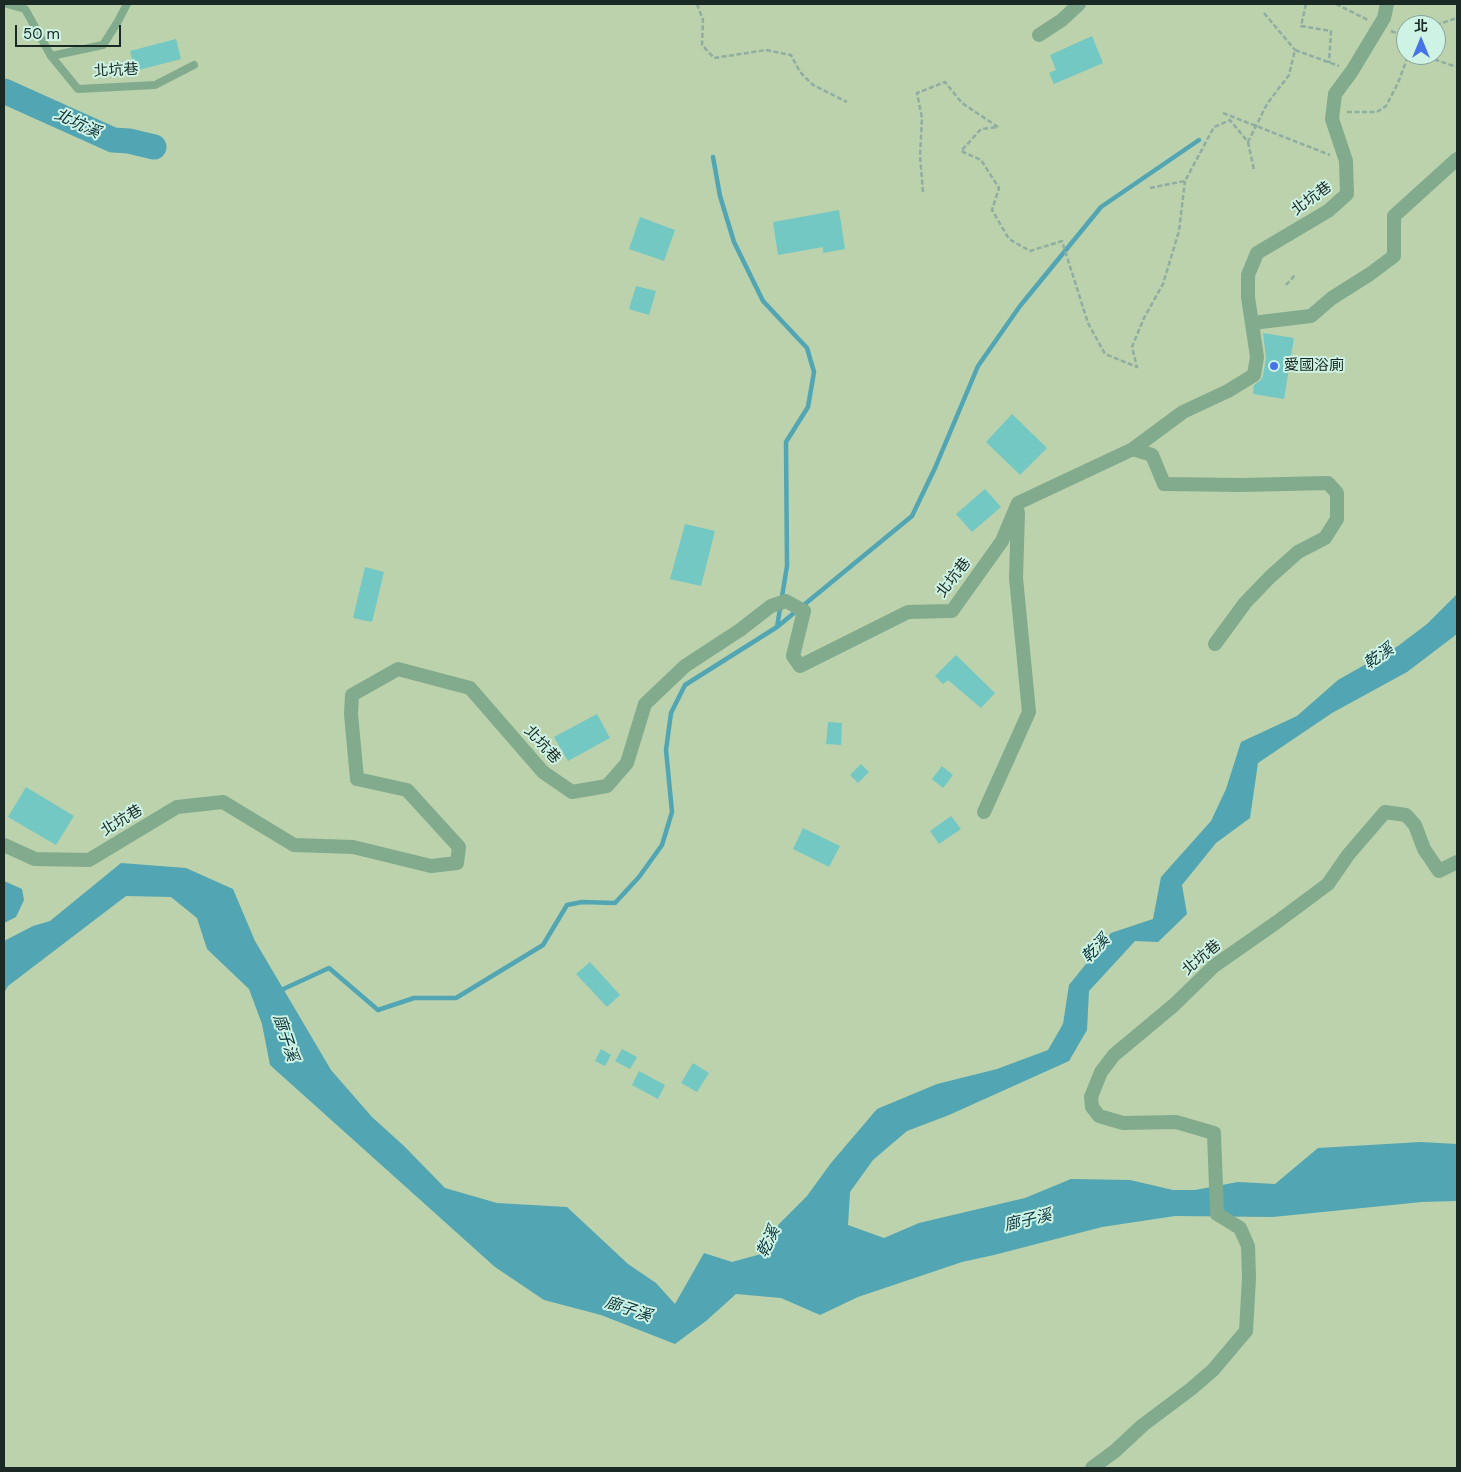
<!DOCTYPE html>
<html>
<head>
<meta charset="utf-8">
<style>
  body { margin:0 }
  #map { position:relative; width:1461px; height:1472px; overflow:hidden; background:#cef3e5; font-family:"DM Sans","Noto Sans TC",sans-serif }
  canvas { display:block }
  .frame { position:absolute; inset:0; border:5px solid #1b2924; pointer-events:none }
  .north { position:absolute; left:1396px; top:15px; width:50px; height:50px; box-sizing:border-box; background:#cef3e5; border:1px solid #86a298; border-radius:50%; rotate:0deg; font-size:14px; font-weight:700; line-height:20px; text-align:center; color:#1b2924 }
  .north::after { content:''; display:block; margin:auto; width:18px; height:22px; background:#4673e5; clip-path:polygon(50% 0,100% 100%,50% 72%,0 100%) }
  .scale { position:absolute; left:15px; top:25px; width:106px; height:22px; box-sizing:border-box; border:2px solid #1b2924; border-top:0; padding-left:6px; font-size:15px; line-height:18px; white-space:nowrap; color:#1b2924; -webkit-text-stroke:4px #cef3e5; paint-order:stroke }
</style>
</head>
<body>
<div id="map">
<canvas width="1461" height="1472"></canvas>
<div class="frame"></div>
<div class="north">北</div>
<div class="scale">50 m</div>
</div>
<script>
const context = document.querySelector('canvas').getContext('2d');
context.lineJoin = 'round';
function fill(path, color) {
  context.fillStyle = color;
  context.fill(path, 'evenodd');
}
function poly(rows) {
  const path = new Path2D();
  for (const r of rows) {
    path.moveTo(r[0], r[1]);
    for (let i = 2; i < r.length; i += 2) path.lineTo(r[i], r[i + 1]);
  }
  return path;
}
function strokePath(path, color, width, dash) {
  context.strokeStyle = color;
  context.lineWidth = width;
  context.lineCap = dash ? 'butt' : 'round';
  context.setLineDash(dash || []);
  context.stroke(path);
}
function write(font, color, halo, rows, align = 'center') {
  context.font = font + ' "DM Sans","Noto Sans TC",sans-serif';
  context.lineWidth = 4;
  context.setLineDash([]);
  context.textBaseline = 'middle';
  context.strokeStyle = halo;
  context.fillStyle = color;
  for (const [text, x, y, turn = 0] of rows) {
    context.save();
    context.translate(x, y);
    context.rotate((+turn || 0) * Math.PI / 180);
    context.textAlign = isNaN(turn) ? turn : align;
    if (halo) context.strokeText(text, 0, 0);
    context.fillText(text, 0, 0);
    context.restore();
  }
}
fill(poly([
  [4,4,1457,4,1457,1468,4,1468],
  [1406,25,1436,25,1436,55,1406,55]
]), '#bbd2ad');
fill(poly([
  [1457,594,1457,634,1407,672,1332,713,1258,763,1250,818,1216,843,1182,885,1187,914,1158,942,1135,941,1089,991,1087,1030,1069,1061,949,1115,907,1131,873,1160,850,1192,848,1225,884,1238,919,1223,1025,1198,1071,1179,1130,1180,1173,1190,1195,1190,1238,1182,1275,1184,1318,1148,1421,1142,1457,1144,1457,1201,1422,1202,1273,1217,1175,1216,1102,1227,994,1255,962,1262,858,1297,820,1315,781,1298,736,1294,706,1321,675,1344,601,1315,544,1300,495,1267,270,1065,262,1024,249,989,207,949,197,918,171,897,126,896,8,986,4,993,4,941,33,926,50,921,121,863,186,868,233,889,255,941,331,1070,372,1117,404,1146,445,1188,497,1203,567,1207,628,1264,656,1283,675,1304,704,1253,732,1262,761,1254,779,1224,807,1196,831,1163,877,1109,937,1084,997,1069,1048,1050,1063,1024,1069,985,1111,933,1153,919,1161,877,1211,821,1226,789,1241,742,1297,716,1338,680,1398,646,1427,624],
  [4,881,22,889,24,900,16,917,4,923]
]), '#52a5b2');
strokePath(poly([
  [713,157,720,196,734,242,763,301,807,348,814,372,808,407,786,442,787,566,777,627],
  [279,991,329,968,378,1010,414,998,456,998,543,945,567,905,582,902,615,903,639,877,662,845,672,812,666,750,671,713,685,685,777,627,912,516,935,468,978,366,1020,306,1101,207,1199,140]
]), '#52a5b2', 4.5);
strokePath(poly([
  [4,91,113,140,129,141,154,147]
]), '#52a5b2', 25);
fill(poly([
  [1092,36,1103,63,1054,84,1049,73,1056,70,1050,55],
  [176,39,181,59,135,71,130,51],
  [839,210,845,249,823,253,823,247,778,255,773,222],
  [640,217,675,230,664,261,629,249],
  [636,286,656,291,649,315,629,309],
  [1263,333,1294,338,1284,399,1253,394,1254,385,1261,380,1263,376,1266,358],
  [1012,414,1047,448,1020,475,986,442],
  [985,489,1001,507,972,532,956,514],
  [685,524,715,531,701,586,670,579],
  [365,567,384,572,372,622,353,618],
  [956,655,995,693,981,708,948,680,943,684,935,676],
  [597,714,610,738,568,761,554,737],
  [828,722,842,723,841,745,826,744],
  [861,764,869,772,858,783,850,775],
  [942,766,953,775,943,788,932,779],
  [26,787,74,816,56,845,8,817],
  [951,816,961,829,939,844,930,831],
  [803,828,840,846,829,867,793,849],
  [590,962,620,995,607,1007,576,974],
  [601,1049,611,1055,605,1066,595,1061],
  [622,1049,637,1057,630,1069,615,1061],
  [693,1063,709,1073,697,1092,681,1083],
  [639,1071,665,1085,658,1099,632,1085]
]), '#74c8c3');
strokePath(poly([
  [697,4,703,20,702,45,714,58,766,50,791,55,800,72,813,85,847,102],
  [1306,4,1301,26,1331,31,1329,63],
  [1336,4,1368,20],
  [1264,13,1295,50],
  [1436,25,1457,18],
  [1391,31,1401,35,1406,34],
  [1347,112,1377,112,1386,106,1398,83,1407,59,1430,58,1457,67],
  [1223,113,1330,155],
  [1248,142,1254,170],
  [1150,188,1185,181,1214,127,1230,120,1248,142,1267,104,1289,75,1295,50,1339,66],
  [923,192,920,156,922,118,917,93,945,82,962,103,998,127,981,129,961,151,981,160,999,188,992,210,1009,239,1030,251,1062,241,1088,323,1105,354,1137,367,1132,347,1144,318,1163,284,1179,231,1185,181],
  [1286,285,1295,275]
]), '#90ada2', 2.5, [5, 2.5]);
strokePath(poly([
  [7,4,25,9,51,56,78,89,155,85,194,65],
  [51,56,103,45,117,23,127,4]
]), '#81ab8c', 8);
strokePath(poly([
  [1039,35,1062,20,1079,4],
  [1252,323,1311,316,1332,298,1370,274,1394,256,1394,216,1457,159],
  [1133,449,1152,455,1164,484,1241,485,1328,483,1337,493,1337,519,1325,538,1298,552,1270,577,1245,603,1215,644],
  [984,812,1029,712,1016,578,1018,512],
  [4,845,35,859,89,860,177,807,223,802,294,845,353,847,431,866,457,863,459,847,407,790,357,779,351,714,352,695,398,669,470,688,543,772,572,792,607,786,627,763,645,704,685,666,740,630,771,606,786,601,804,611,793,656,800,666,908,612,952,611,1002,541,1018,503,1133,449,1183,412,1228,391,1254,375,1257,357,1248,297,1248,275,1257,253,1328,211,1347,194,1346,161,1332,119,1335,94,1352,71,1384,18,1387,4],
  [1092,1468,1115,1451,1143,1425,1191,1389,1213,1370,1246,1331,1249,1278,1248,1246,1240,1228,1217,1214,1214,1133,1176,1122,1123,1123,1099,1116,1092,1107,1091,1097,1101,1072,1114,1055,1174,1005,1214,966,1277,922,1328,884,1348,855,1385,812,1406,815,1415,825,1424,849,1439,871,1457,862]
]), '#81ab8c', 14);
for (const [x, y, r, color] of [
  [1274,366,5,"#4673e5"]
]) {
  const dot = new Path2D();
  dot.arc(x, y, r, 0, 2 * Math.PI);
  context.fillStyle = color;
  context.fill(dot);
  strokePath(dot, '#cef3e5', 2);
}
write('15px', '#1b2924', '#cef3e5', [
  ["北坑巷",116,71,-3],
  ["北坑巷",1312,199,-36],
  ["北坑巷",954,578,-52],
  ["北坑巷",542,745,47],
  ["北坑巷",122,821,-31],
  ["北坑巷",1202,958,-40]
]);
write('15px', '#1b2924', '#cef3e5', [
  ["愛國浴廁",1284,366]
], 'left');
write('italic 16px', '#093238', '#cef3e5', [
  ["北坑溪",77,124,25],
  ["乾溪",1379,657,-35],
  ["乾溪",1096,949,-46],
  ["廍子溪",285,1038,72],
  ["廍子溪",1028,1221,-13],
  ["乾溪",769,1242,-65],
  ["廍子溪",628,1310,18]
]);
</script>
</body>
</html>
